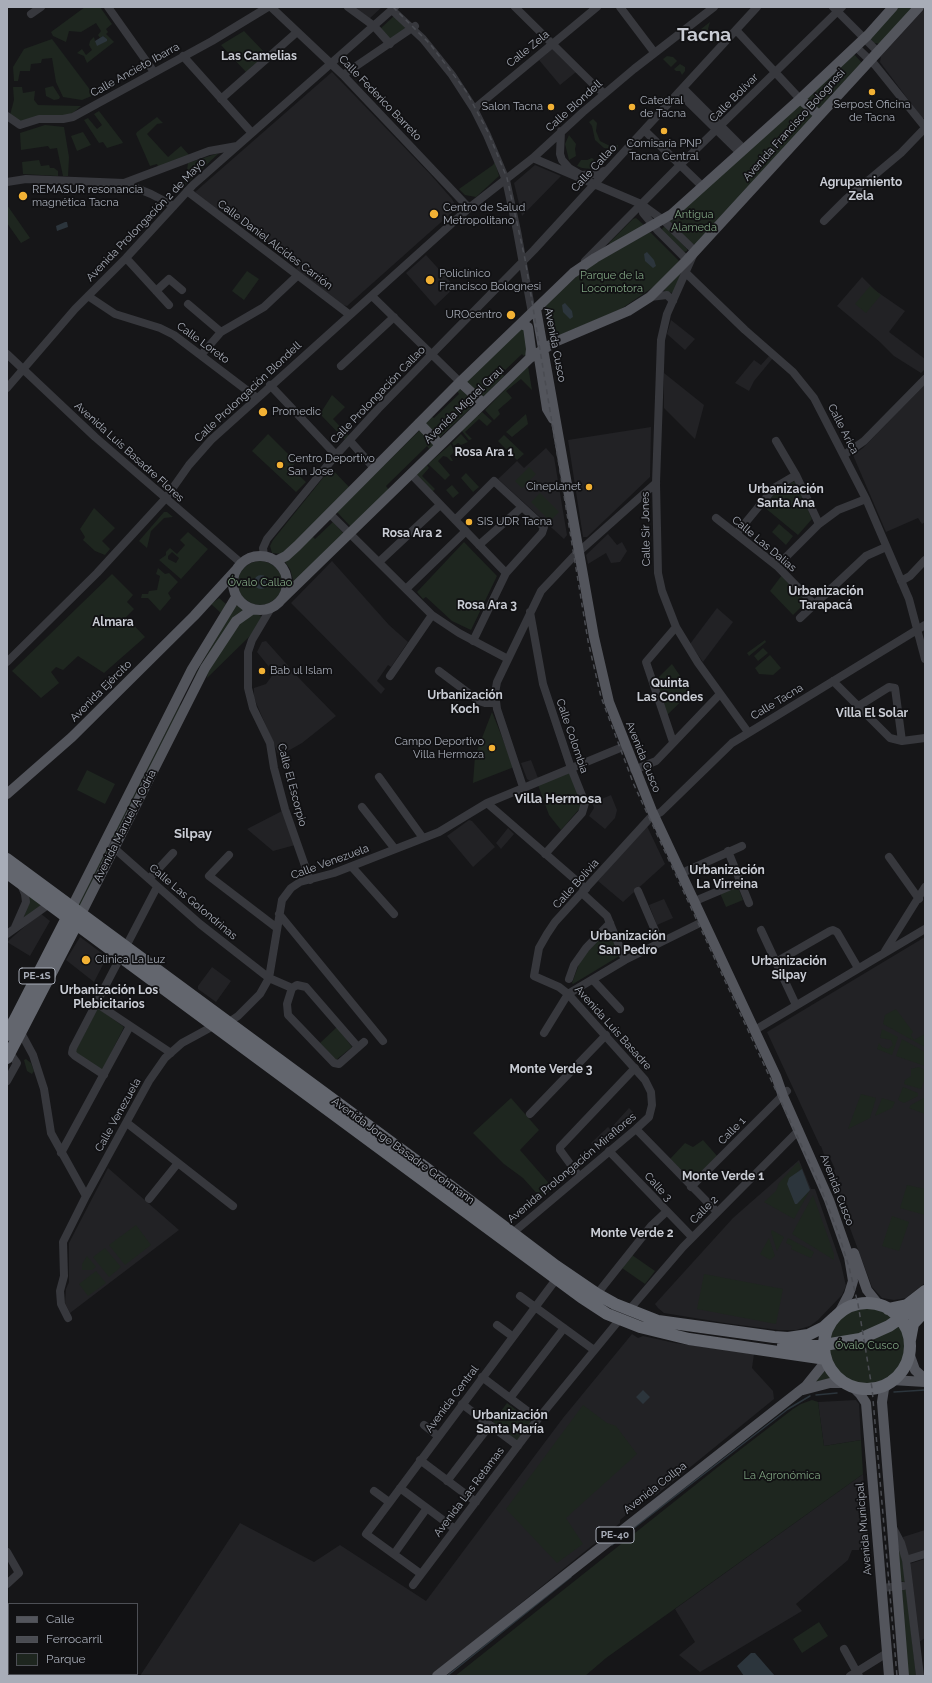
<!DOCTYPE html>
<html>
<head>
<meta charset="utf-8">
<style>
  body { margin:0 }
  #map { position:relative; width:932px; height:1683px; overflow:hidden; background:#161618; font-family:Raleway,sans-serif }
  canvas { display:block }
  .frame { position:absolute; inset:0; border:8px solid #a8adb8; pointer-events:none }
  .legend { position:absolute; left:8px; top:1603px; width:130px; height:72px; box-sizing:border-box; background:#111113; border:1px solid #4d4f55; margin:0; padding:5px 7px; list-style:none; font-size:12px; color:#a8adb8 }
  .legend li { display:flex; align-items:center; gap:8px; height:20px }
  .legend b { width:20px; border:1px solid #4d4f55 }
</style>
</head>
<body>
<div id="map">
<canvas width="932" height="1683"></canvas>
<div class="frame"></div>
<ul class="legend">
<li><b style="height:5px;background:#53555c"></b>Calle</li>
<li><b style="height:5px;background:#4a4c52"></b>Ferrocarril</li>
<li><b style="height:11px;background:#1e261f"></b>Parque</li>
</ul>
</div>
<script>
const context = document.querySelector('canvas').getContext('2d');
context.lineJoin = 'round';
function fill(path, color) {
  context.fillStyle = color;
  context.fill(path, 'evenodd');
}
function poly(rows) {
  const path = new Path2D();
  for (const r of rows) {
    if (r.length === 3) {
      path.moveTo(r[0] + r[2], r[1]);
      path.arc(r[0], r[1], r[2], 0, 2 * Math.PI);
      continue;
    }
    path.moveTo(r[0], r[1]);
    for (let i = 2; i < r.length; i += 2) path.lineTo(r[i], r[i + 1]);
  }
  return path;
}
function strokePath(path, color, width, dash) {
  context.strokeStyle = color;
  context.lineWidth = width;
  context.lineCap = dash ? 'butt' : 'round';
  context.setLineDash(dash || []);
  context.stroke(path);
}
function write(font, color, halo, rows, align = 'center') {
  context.font = font + ' Raleway,sans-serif';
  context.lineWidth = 3.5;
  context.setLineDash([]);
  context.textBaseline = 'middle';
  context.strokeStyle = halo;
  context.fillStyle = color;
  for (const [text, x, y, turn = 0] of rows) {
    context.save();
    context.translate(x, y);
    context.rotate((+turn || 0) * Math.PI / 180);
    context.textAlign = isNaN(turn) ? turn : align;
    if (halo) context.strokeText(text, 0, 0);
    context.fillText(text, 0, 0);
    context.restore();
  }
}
fill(poly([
  [352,7,382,7,369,19],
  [925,8,925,118,922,118,880,62,881,56],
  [552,49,576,72,560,85,539,60],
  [332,72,430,174,452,199,457,208,347,306,342,305,296,269,298,267,220,208,218,210,195,192],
  [535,165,561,176,522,216,514,183],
  [426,255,455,287,435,306,406,273],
  [862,277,876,291,905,311,889,332,925,359,925,369,921,373,894,356,880,342,837,306],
  [671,320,695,339,685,350,667,334],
  [769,356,773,358,754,381,749,391,735,383,754,360,761,365],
  [664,373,704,405,695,439,664,408],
  [925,384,925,522,922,524,918,518,886,532,853,455,863,448],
  [651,427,650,477,587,537,583,537,568,440],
  [546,448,554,457,567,535,564,539,498,479,517,461,524,468],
  [608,534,617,545,622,542,627,551,620,562,611,563,606,553,588,564,586,555],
  [332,561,389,625,408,642,391,667,388,665,377,681,385,689,381,694,291,603],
  [717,608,733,622,703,662,690,644],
  [266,641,291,669,292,674,295,674,336,716,302,743,279,756,254,698,254,688,266,684,274,673,257,652,262,642],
  [531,760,538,778,530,781,527,779,521,763],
  [611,795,617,810,615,818,605,829,589,816,594,808,592,803],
  [282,811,295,845,273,851,247,829],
  [469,820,472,821,495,847,473,867,447,836],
  [646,824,665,864,623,902,598,881],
  [508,828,514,834,501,849,496,843],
  [664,899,673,918,657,925,649,905],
  [40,913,50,921,30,956,7,942],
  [80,937,107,957,94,982,66,960],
  [925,937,925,1283,906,1298,894,1300,882,1298,872,1287,835,1188,836,1182,832,1173,835,1169,830,1158,825,1157,821,1146,820,1146,767,1032],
  [212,967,231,981,216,1002,198,989,198,986],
  [629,1108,638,1117,598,1151,591,1143,608,1127,610,1129],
  [799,1160,811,1189,815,1189,841,1264,846,1286,842,1295,818,1320,810,1326,796,1330,778,1330,725,1323,664,1313,658,1308,655,1304,733,1218],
  [108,1168,179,1230,70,1313,65,1303,66,1289,69,1282,69,1243],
  [632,1334,638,1338,643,1336,675,1343,754,1354,752,1368,773,1391,774,1399,656,1495,645,1499,620,1520,620,1523,431,1676,140,1676,240,1523,314,1562,340,1545,426,1601,563,1418],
  [856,1400,859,1404,861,1440,824,1446,818,1402],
  [863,1474,868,1535,859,1550,852,1550,848,1560,796,1604,802,1611,700,1672,679,1655,695,1642,675,1609],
  [925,1530,925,1551,908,1556,903,1537],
  [925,1559,925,1638,919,1642,909,1564]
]), '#222225');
fill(poly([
  [85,7,100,7,112,24,106,29,108,32,106,34,114,42,87,63,84,56,77,53,82,49,86,55,92,50,89,45,90,41,94,37,95,41,106,41,107,39,103,36,100,38,98,35,101,31,96,23,81,32,69,31,66,42,53,36,51,32],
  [897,7,914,7,880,44,874,43,870,38],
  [394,16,407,28,392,41,380,29],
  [710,22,708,29,710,33,713,36,722,34,713,43,711,35,701,29],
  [244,31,266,54,246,72,221,45],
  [52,39,94,95,82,100,63,97,56,82,52,58,42,59,41,63,31,64,30,71,20,71,18,81,14,81,13,67,24,49],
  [853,53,862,63,818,110,805,96],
  [667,56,673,57,677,61,671,67,663,59],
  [680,64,685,67,685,71,682,75,680,71,676,71,674,69],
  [53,86,60,97,59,99,54,100,46,96,45,88],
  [13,87,22,87,23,93,35,91,34,100,38,105,81,106,67,118,21,122,10,115,14,100],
  [801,104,813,115,813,118,696,244,693,244,669,223,670,219],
  [99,111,122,141,123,143,107,148,103,142,99,143,84,120,88,118,97,129,102,125,94,114],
  [157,117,163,123,157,124,147,134,168,157,181,146,190,156,159,169,157,164,150,166,136,134,137,132],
  [593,119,597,123,596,131,600,141,610,146,618,145,618,150,604,148,595,140,592,126,589,122],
  [45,125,64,127,69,157,68,176,63,176,57,148,50,149,48,146,21,150,20,133],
  [83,132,91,145,77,151,71,136],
  [569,135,576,144,575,149,576,156,569,160,565,144],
  [608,152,613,154,601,164,600,159],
  [219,153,185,185,188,163],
  [592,158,596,162,592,169,582,168,577,166,581,160,587,160],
  [39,160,41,166,49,165,50,168,54,168,58,171,58,176,23,174,22,162],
  [495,162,499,176,476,197,465,195,459,189,493,165],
  [7,205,30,238,21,243,7,223],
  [636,218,643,224,643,227,610,245,609,243,633,219],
  [665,226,687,249,687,251,684,252,661,230],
  [650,232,679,261,659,283,621,309,555,337,550,335,545,311,546,305,586,268],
  [247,271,259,279,244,300,232,291],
  [679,274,681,274,673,293,666,292,664,290],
  [870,286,881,295,866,313,855,304],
  [520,328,525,328,527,353,524,356,522,354,502,373,504,376,483,397,466,382],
  [528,366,532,390,521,379,506,391,512,398,498,410,500,414,494,420,485,410],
  [460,389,474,401,474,405,439,438,426,425,426,421,431,416,434,418,459,394,457,391],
  [332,395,345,407,333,419,349,436,345,440,320,414],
  [482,412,492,421,487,426,479,419,465,432,472,439,469,440,461,430,476,415,478,416],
  [526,414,528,424,512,437,506,432],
  [419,431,423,431,434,442,433,446,430,450,427,446,386,486,389,490,351,527,337,512],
  [268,434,296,462,291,468,306,482,296,492,252,451],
  [461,434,468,442,461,445,458,443,454,446,452,443],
  [504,435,524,454,517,460,498,441],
  [451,444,454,452,450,456,453,461,451,461,447,457,443,456,438,461,450,475,445,480,428,464],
  [427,465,429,468,422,476,435,489,432,492,415,476],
  [529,467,536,474,522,488,515,481],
  [331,468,349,487,287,551,282,554,272,553,270,546,273,540],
  [466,473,479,487,473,492,461,478],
  [795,481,812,519,798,535,764,507,777,490],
  [452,485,459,493,453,498,446,490],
  [540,493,559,512,550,521,531,502],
  [94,508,115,528,102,541,110,549,105,555,95,551,83,540,85,537,80,529],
  [164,512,167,512,173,517,164,518,151,531,147,548,139,541],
  [333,522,344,534,294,583,290,569,285,562,312,536,315,539],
  [779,524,793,536,786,545,772,532],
  [188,532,208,549,181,579,159,560,166,555,166,552,170,548,177,554,185,545,180,540],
  [172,552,179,558,176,563,168,559,168,556],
  [464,542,497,576,471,630,452,621,426,597,423,599,417,592],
  [260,583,22],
  [158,568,165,574,169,573,178,582,168,593,171,598,160,611,148,598,141,598,142,594,148,594,149,591,157,590,160,576,156,574],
  [112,574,133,595,127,602,134,609,126,617,145,637,104,673,78,656,63,670,56,667,51,672,59,683,41,698,12,671],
  [782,575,806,602,793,615,770,591],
  [219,598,226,604,221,613,211,604],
  [239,605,244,610,194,677,235,606],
  [256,613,262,617,252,634,207,678,208,671,240,623,250,614],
  [765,640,766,642,749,656,747,653],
  [763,648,768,653,758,661,754,656],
  [770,655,781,668,773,675,759,674,755,668],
  [672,664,691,692,667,715,655,681],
  [180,704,181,706,114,838,112,838],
  [492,712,514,767,473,783,475,756],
  [87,770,115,784,105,804,77,790],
  [570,771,581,799,581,807,561,830,549,815,538,785],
  [107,848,109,849,81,906,78,905],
  [738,887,743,900,726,907,720,893],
  [30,896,43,904,25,920,24,917],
  [608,929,621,955,573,984,572,983,581,959],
  [98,1008,124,1027,102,1071,75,1052],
  [896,1009,913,1032,911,1035,914,1040,925,1034,925,1047,883,1024,885,1015],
  [337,1027,352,1047,336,1060,320,1043],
  [882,1029,898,1037,892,1055,877,1049,879,1043,882,1047,888,1049,893,1045,891,1040,880,1038],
  [902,1039,925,1052,925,1066,896,1056],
  [26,1059,31,1063,34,1071,32,1074,27,1071,24,1060],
  [919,1067,925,1070,925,1078,921,1089,904,1084,905,1080,911,1076,911,1069],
  [903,1087,918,1093,918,1096,904,1103,898,1100],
  [861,1094,876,1098,870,1118,848,1129],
  [511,1098,539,1130,520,1150,553,1188,541,1198,523,1178,504,1164,473,1133],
  [882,1098,895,1102,892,1108,875,1116],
  [924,1098,925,1114,909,1108,911,1105],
  [703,1140,718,1157,693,1181,670,1159,685,1143,693,1147],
  [798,1162,802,1169,799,1170,797,1204,810,1190,794,1219,764,1202,776,1191,779,1183],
  [907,1185,925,1189,925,1215,900,1208],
  [813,1195,834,1254,834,1260,792,1234],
  [892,1216,909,1222,899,1251,882,1246],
  [136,1225,151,1245,125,1265,109,1245],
  [772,1230,784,1237,777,1251,771,1232],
  [769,1238,775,1256,770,1260,760,1254],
  [788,1238,814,1252,811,1258,791,1249,792,1246,786,1243],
  [105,1248,121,1267,109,1277,93,1257],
  [632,1255,655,1271,645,1284,622,1268],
  [87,1256,96,1267,92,1270,82,1270,82,1264],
  [96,1271,106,1283,88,1296,79,1284],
  [704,1274,783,1289,776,1324,697,1309],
  [867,1346,38],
  [824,1366,834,1380,815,1383],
  [812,1400,818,1402,824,1446,861,1440,863,1474,606,1658,585,1676,455,1676,723,1463,793,1409,801,1404],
  [507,1403,532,1422,517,1442,492,1423],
  [583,1405,607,1423,616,1426,637,1454,566,1518,583,1544,557,1563,506,1509],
  [900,1550,906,1580,904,1582,899,1580,898,1551],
  [905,1589,907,1592,916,1676,907,1676,902,1590],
  [819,1622,828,1636,802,1653,793,1639]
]), '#1e261f');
fill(poly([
  [103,36,107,39,107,41,97,46,95,41],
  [65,222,67,222,68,227,57,231,56,226],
  [647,252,654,260,656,266,653,268,645,261,644,254],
  [565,303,572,311,573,317,570,319,563,312,562,305],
  [261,582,7],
  [802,1169,810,1190,797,1204,795,1204,787,1184,789,1178],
  [643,1390,650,1397,643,1404,636,1397],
  [751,1653,755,1653,775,1676,744,1676,737,1666]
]), '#2c353c');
strokePath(poly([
  [894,1392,925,1390],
  [816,1395,837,1393],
  [612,1545,788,1409,810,1396],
  [447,1676,571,1577]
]), '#2c353c', 1.5);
strokePath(poly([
  [108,7,154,72],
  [271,7,343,75,469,208],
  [348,7,374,26,390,44],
  [515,7,596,87,604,93],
  [620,7,654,52],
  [833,7,877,51],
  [392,10,423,39,452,75,474,109,487,135,506,180,517,231,532,313],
  [31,14,41,7],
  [736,30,800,99],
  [856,47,875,65,925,127],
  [183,56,252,133],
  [343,75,415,26],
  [683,88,744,149],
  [679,93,740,153],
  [221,99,297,32],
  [474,109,597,7],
  [7,116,20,125,39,119,63,119,73,117,212,41,268,7],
  [644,130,702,186],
  [561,131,560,154,562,160,569,168,581,175,597,174,604,171],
  [533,158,641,204,663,220,695,251,667,314,661,340,656,483,658,573,662,591,676,627,698,663,748,732],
  [7,182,26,179,124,183,151,194,174,206],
  [124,183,209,151,237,146],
  [187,191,350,315],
  [641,204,643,213,658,231,687,260,687,266],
  [824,221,846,199,901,153,925,128],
  [126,258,169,305],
  [585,261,681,164,842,7],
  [687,274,745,330,793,372,814,398,866,499,909,599,925,659],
  [156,291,169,279,182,290],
  [88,296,115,314,160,328,174,335,257,398],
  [372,296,460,382],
  [650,297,667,295,673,301],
  [188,304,221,332],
  [7,354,95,437,241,563],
  [202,354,221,332,264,307,297,276],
  [341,366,394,317],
  [270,385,336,455],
  [7,388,75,309,126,258,193,185,395,7],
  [350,441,374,468],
  [776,441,796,475,819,524],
  [844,455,864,441,925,379],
  [411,474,506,573],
  [329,513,432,615,459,633,508,659],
  [716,518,777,566,814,604],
  [455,520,494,481,544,527,542,533,506,573,473,641],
  [737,533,774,488,796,475],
  [479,545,522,507],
  [264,556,263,548,267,539,336,455,378,409,534,250,757,7],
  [379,562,440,505],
  [777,566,819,524,838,510,866,499],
  [901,581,910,576,925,560],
  [406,589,466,531],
  [271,608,252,640,248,652,248,688,253,708,270,743,274,768,285,809,310,880],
  [530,612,543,684,571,768,585,803,582,813,545,854],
  [800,618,866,556,886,547],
  [7,662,97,573,165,499,189,465,211,440,469,208,533,158,583,112,634,69,714,7],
  [439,671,479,701,485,703,496,703],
  [390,676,432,615],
  [833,681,890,738,902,741,925,738],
  [857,707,889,687,895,688,902,741],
  [673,742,646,662,676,627],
  [634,770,656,761,720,694],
  [379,777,423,838],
  [523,787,497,709,495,693,497,682,541,591,574,556,656,483],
  [487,803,586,889],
  [362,807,395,849],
  [106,841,200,924,269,978,292,988,297,985,306,987,358,1047],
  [728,851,749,903],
  [229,855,209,876,277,928],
  [889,857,919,899],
  [352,867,394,914],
  [682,873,742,846],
  [149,879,173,853],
  [638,891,660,942],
  [582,893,607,916,625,960],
  [695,901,740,882],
  [279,914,383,1041],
  [15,927,26,902,25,894,21,885],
  [761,930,796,1005],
  [7,934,52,902],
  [885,951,925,887],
  [776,962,830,931,833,930,837,932,858,968],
  [569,979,574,965,586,948,610,923],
  [593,980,620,1009],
  [292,988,287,1004,288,1015,334,1063,339,1064,364,1042],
  [96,1003,171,1053],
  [7,1022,20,1031,33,1055,44,1089,51,1133,86,1196],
  [755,1030,925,929],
  [544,1033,568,994,625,960,704,921],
  [104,1075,75,1056,72,1053,73,1048,157,887],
  [7,1081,17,1063,10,1053],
  [530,1114,606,1035],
  [127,1123,233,1206],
  [636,1129,717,1212],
  [609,1151,692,1237],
  [61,1153,130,1026],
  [579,1176,560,1150,560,1147,635,1068],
  [691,1187,787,1091],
  [149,1199,178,1163],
  [509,1236,636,1129,649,1117,652,1105,651,1092,645,1080,568,994,559,987,534,976,539,948,547,934,555,922,650,818,661,812,732,743,925,625],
  [597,1294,651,1226,666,1212],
  [520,1296,594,1350],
  [629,1310,683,1247,799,1130],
  [68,1318,61,1304,60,1291,64,1276,63,1242,86,1196,149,1081,165,1058,182,1043,195,1036,215,1025,229,1022,238,1016,260,994,269,978,282,900,291,888,300,882,334,873,439,832,487,803,625,746],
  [497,1325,512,1336],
  [482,1377,538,1419],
  [510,1398,564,1328],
  [462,1404,518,1446],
  [424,1425,438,1436],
  [420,1460,476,1502],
  [447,1481,490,1425],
  [400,1488,455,1529],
  [374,1491,389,1502],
  [893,1528,901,1543,906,1560,920,1676],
  [7,1552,19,1573,7,1584],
  [394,1554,427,1508],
  [906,1560,925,1554],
  [421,1574,366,1534,557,1278],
  [413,1585,538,1419,620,1319],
  [881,1588,903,1586],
  [844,1649,859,1676],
  [850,1676,887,1653]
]), '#37383d', 8);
strokePath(poly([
  [800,99,819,115],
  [536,309,594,637,609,702,652,811,776,1076,783,1096,829,1200,849,1257,853,1281,849,1294,838,1315],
  [521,324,528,327,531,349,530,358],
  [539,358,547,409,553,419],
  [460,382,483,403],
  [419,423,440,445],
  [260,583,27],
  [276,561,286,556,297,546,460,382,573,273,595,258,672,214,800,99,868,35,893,7],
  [280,601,530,358,555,342,628,311,650,297,687,260,919,7],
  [7,794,72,737,194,616,237,569],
  [72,907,192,669,236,597],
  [81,914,205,668,236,621,253,609],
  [854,1253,867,1290,879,1305],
  [909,1353,915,1370,925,1379],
  [892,1380,925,1382],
  [888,1383,884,1389,882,1402,904,1676],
  [852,1386,860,1394,866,1403,889,1676],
  [803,1390,830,1383,845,1383],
  [437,1676,806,1386,827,1360]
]), '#53555c', 10);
strokePath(poly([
  [7,859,449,1185,556,1266,597,1294,615,1304,658,1321,774,1337,788,1338,808,1335,824,1327,835,1317],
  [7,873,581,1297,607,1314,640,1327,689,1339,826,1359],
  [7,1035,70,912],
  [7,1058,80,917],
  [867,1346,43],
  [888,1309,907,1305,925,1291],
  [910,1340,913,1324,925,1311],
  [783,1345,818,1346,860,1339,889,1326,925,1301]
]), '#63666e', 12);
strokePath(poly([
  [393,7,430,44,466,91,488,132,507,178,525,259,588,641,601,697,634,785,818,1181,838,1232,849,1267,858,1304,872,1388,897,1676]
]), '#4a4c52', 1.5, [5, 4]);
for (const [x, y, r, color] of [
  [872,92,4,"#f2b134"],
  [551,107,4,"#f2b134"],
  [632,107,4,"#f2b134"],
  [664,131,4,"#f2b134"],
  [23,196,5,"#f2b134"],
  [434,214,5,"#f2b134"],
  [430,280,5,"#f2b134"],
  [511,315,5,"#f2b134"],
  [263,412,5,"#f2b134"],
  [280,465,4,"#f2b134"],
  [589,487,4,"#f2b134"],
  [469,522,4,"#f2b134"],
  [262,671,4,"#f2b134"],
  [492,748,4,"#f2b134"],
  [86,960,5,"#f2b134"]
]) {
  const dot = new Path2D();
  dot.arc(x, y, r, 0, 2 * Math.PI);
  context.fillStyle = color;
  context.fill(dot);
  strokePath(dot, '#111113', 1.5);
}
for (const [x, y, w] of [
  [37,976,36],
  [615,1535,38]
]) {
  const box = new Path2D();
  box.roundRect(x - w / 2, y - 8, w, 16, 3);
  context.fillStyle = '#111113';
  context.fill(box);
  strokePath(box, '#a8adb8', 1);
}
write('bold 10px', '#a8adb8', null, [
  ["PE-1S",37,976],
  ["PE-40",615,1535]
]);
write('11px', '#a8adb8', '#111113', [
  ["Calle Zela",528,49,-39],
  ["Calle Ancieto Ibarra",135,70,-29],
  ["Calle Federico Barreto",380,98,46],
  ["Calle Bolívar",734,98,-45],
  ["Calle Blondell",574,106,-42],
  ["Avenida Francisco Bolognesi",794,125,-48],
  ["Calle Callao",594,168,-47],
  ["Avenida Prolongación 2 de Mayo",146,220,-46],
  ["Calle Daniel Alcídes Carrión",275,245,37],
  ["Calle Loreto",203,343,36],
  ["Avenida Cusco",555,345,79],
  ["Calle Prolongación Blondell",248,392,-43],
  ["Calle Prolongación Callao",378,395,-46],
  ["Avenida Miguel Grau",464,405,-44],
  ["Calle Arica",843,429,63],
  ["Avenida Luis Basadre Flores",129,452,42],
  ["Calle Sir Jones",646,529,-91],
  ["Calle Las Dalias",764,544,40],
  ["Avenida Ejército",101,691,-45],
  ["Calle Tacna",777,702,-31],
  ["Calle Colombia",572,736,71],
  ["Avenida Cusco",643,757,68],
  ["Calle El Escorpio",292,785,75],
  ["Avenida Manuel A. Odría",125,826,-63],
  ["Calle Venezuela",330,862,-20],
  ["Calle Bolivia",576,884,-48],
  ["Calle Las Golondrinas",193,902,40],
  ["Avenida Luis Basadre",613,1028,48],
  ["Calle Venezuela",118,1115,-61],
  ["Calle 1",732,1131,-45],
  ["Avenida Jorge Basadre Grohmann",403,1151,36],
  ["Avenida Prolongación Miraflores",572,1168,-40],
  ["Calle 3",658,1187,47],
  ["Avenida Cusco",837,1190,69],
  ["Calle 2",704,1210,-45],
  ["Avenida Central",452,1399,-53],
  ["Avenida Collpa",655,1488,-38],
  ["Avenida Las Retamas",469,1492,-53],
  ["Avenida Municipal",864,1529,-95]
]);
write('11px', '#a8adb8', '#111113', [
  ["Catedral",640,101],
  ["de Tacna",640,114],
  ["Serpost Oficina",872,105,"center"],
  ["de Tacna",872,118,"center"],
  ["Salon Tacna",543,107,"right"],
  ["Comisaría PNP",664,144,"center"],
  ["Tacna Central",664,157,"center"],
  ["REMASUR resonancia",32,190],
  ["magnética Tacna",32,203],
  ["Centro de Salud",443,208],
  ["Metropolitano",443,221],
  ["Policlínico",439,274],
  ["Francisco Bolognesi",439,287],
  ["UROcentro",502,315,"right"],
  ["Promedic",272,412],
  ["Centro Deportivo",288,459],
  ["San Jose",288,472],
  ["Cineplanet",581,487,"right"],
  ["SIS UDR Tacna",477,522],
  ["Bab ul Islam",270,671],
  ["Campo Deportivo",484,742,"right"],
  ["Villa Hermoza",484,755,"right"],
  ["Clinica La Luz",95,960]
], 'left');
write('11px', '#7fa381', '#111113', [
  ["Antigua",694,215],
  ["Alameda",694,228],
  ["Parque de la",612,276],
  ["Locomotora",612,289],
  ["Óvalo Callao",260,583],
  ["Óvalo Cusco",867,1346],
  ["La Agronómica",782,1476]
]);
write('bold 12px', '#c9ccd4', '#111113', [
  ["Las Camelias",259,56],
  ["Agrupamiento",861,182],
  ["Zela",861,196],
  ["Rosa Ara 1",484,452],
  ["Urbanización",786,489],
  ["Santa Ana",786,503],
  ["Rosa Ara 2",412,533],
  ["Urbanización",826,591],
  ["Tarapacá",826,605],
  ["Rosa Ara 3",487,605],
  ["Almara",113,622],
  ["Quinta",670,683],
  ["Las Condes",670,697],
  ["Urbanización",465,695],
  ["Koch",465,709],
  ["Villa El Solar",872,713],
  ["Urbanización",727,870],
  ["La Virreina",727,884],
  ["Urbanización",628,936],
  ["San Pedro",628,950],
  ["Urbanización",789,961],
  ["Silpay",789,975],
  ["Urbanización Los",109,990],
  ["Plebicitarios",109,1004],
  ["Monte Verde 3",551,1069],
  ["Monte Verde 1",723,1176],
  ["Monte Verde 2",632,1233],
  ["Urbanización",510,1415],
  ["Santa María",510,1429]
]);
write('bold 13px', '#c9ccd4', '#111113', [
  ["Villa Hermosa",558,799],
  ["Silpay",193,834]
]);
write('bold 19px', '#c9ccd4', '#111113', [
  ["Tacna",704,35]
]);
</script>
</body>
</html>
